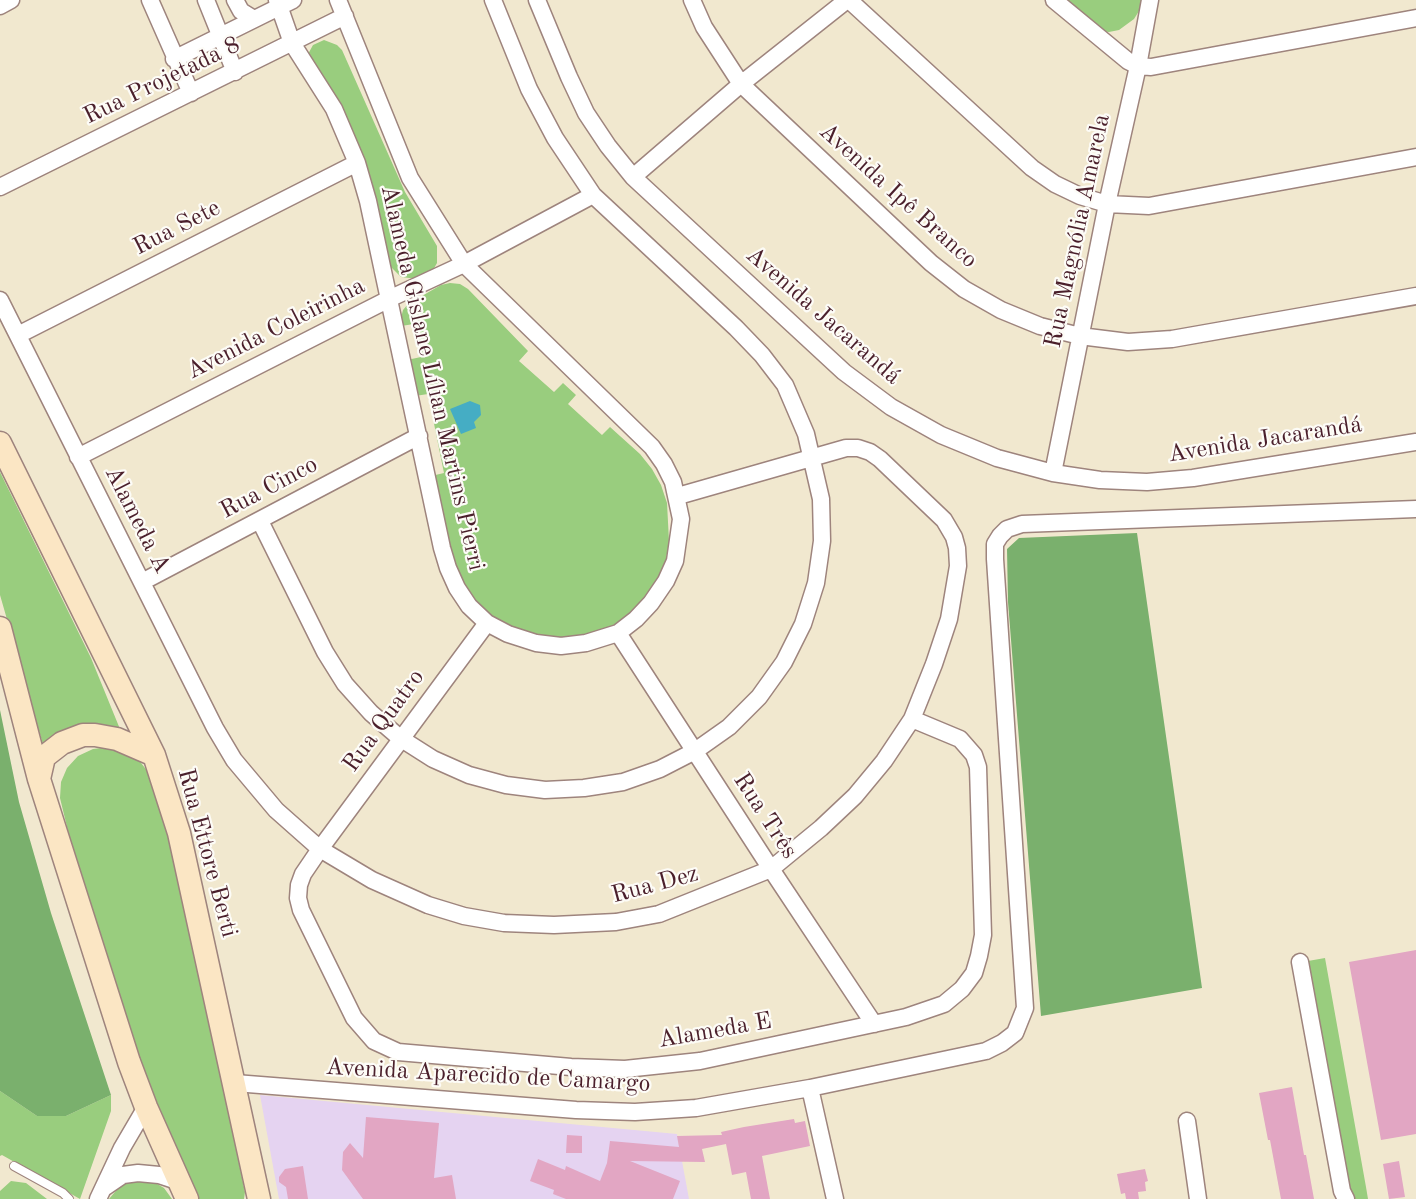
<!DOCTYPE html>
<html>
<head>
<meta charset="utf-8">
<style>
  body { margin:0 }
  canvas { display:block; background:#f1e8cf }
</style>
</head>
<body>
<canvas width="1416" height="1199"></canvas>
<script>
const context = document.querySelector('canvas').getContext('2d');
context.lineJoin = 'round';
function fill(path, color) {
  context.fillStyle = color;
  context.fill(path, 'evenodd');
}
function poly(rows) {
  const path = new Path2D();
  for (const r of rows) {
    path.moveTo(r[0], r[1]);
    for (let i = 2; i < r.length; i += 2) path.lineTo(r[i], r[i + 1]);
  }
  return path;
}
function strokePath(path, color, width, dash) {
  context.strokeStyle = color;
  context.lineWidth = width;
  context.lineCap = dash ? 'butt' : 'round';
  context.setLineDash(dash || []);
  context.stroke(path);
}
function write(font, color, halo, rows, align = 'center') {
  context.font = font + ' "Old Standard TT",serif';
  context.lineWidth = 4.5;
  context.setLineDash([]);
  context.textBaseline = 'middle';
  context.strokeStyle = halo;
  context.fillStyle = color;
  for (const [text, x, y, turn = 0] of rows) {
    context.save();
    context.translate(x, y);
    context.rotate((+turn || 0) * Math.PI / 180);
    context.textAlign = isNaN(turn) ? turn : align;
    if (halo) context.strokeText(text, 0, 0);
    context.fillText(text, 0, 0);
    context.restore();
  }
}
fill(poly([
  [260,1095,677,1134,689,1199,279,1199]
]), '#e5d3f1');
fill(poly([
  [1060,0,1141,0,1139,11,1134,19,1119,30,1109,32,1100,31],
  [324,40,337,45,342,50,405,192,437,246,437,263,433,270,418,279,401,277,389,265,307,56,313,45],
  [450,283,460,284,468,289,528,351,519,361,554,392,563,383,576,395,568,404,602,435,610,427,640,454,652,469,661,485,667,503,669,541,666,560,659,578,650,594,623,621,606,631,551,642,497,624,458,582,431,476,444,473,428,394,415,396,407,360,421,357,414,324,401,326,401,318,403,310,408,304,441,285],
  [0,472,91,658,122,734,44,748,0,595],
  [109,747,138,759,148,772,168,837,209,1021,245,1192,244,1199,197,1199,149,1094,84,897,60,798,61,782,67,768,78,756,93,749],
  [1325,958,1366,1187,1368,1199,1351,1199,1308,961],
  [0,1091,37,1116,66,1116,111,1095,111,1111,80,1199,2,1155,0,1156],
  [11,1181,26,1183,47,1199,0,1199,0,1191],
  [130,1181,154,1182,164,1188,172,1199,109,1199,120,1186]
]), '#99cd7e');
fill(poly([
  [1137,533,1202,988,1041,1016,1008,602,1007,549,1019,538],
  [0,710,19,802,51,913,111,1095,66,1116,37,1116,0,1091]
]), '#7ab06d');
fill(poly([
  [470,401,480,405,481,415,474,422,476,428,461,434,450,409]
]), '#45adc4');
fill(poly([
  [1416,950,1416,1134,1381,1140,1349,962],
  [1292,1087,1304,1155,1306,1155,1314,1199,1281,1199,1270,1140,1268,1140,1259,1093],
  [366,1117,439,1123,434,1178,452,1175,456,1199,363,1199,342,1170,343,1152,350,1143,363,1158],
  [794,1119,795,1123,805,1121,810,1146,762,1156,770,1199,751,1199,746,1172,732,1175,726,1144,702,1149,705,1162,630,1161,680,1181,673,1199,566,1199,553,1194,554,1190,530,1181,538,1159,565,1170,566,1166,600,1181,607,1163,610,1141,679,1147,677,1136,722,1135,721,1132,744,1127],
  [567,1135,582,1136,582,1153,566,1153],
  [1399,1161,1405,1197,1389,1199,1383,1164],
  [303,1166,308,1199,288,1199,286,1187,279,1182,279,1177,285,1169],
  [1145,1169,1148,1181,1145,1182,1146,1191,1138,1192,1139,1199,1126,1199,1125,1193,1121,1194,1117,1174]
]), '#e2a6c3');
const lane = poly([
  [14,1166,63,1193,69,1199]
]);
const street = poly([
  [150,0,191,93],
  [206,0,235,72],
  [235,0,241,11,254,19],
  [277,0,292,43,334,109,357,163,368,201,442,548,448,568,457,588,469,606,487,623,508,634,536,643,561,646,586,643,618,633,636,619,651,603,666,581,675,561,681,519,673,482,664,464,652,447,464,264,410,178,338,0],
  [537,0,569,77,586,113,608,146,633,177,844,372,891,407,941,435,997,458,1053,473,1100,480,1147,482,1193,478,1416,442],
  [692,0,704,27,741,84,931,263,964,289,1001,310,1040,326,1080,336,1128,342,1172,339,1416,296],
  [849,0,1032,168,1055,184,1080,196,1107,204,1149,206,1416,157],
  [1054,0,1128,61,1138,66,1151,67,1416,18],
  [0,6,11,0],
  [174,59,293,0],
  [633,177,741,84,847,0],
  [0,187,345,16],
  [0,300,215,728,234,760,276,810,320,849,372,880,428,905,464,916,504,923,554,925,616,922,659,914,771,869,821,828,855,796,884,761,912,719,934,664,949,619,958,566,957,548,954,537,944,520,880,459,870,452,858,448,846,448,678,496],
  [18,335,357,163],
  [78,457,391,298,464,264,593,195],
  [1053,473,1107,204,1138,66,1150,0],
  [260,521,325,652,345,684,371,713,400,738,433,759,469,775,506,785,545,790,584,788,623,782,660,769,695,751,729,727,759,697,784,662,803,624,816,583,822,541,821,499,806,434,785,385,762,355,736,328,593,195,555,138,529,89,493,0],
  [142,582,419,436],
  [487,623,320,849,303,874,299,885,298,898,301,910,354,1018,374,1041,398,1052,571,1067,625,1069,700,1061,906,1017,944,1004,962,989,974,973,979,956,983,935,978,767,974,755,960,739,912,719],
  [618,633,771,869,874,1024],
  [1300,962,1342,1191,1346,1199],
  [235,1083,576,1110,635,1112,696,1108,810,1088,986,1051,1002,1043,1015,1033,1025,1008,995,559,995,544,1000,536,1007,529,1022,524,1416,509],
  [810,1088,835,1199],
  [1187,1121,1198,1199],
  [104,1188,123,1175,138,1173,159,1175,180,1182],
  [98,1199,122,1148,146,1107]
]);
const secondary = poly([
  [0,443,154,755,179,833,259,1199],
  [0,628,39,779,129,1062,146,1107,187,1199],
  [39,779,44,757,62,743,83,735,95,735,117,739,154,755]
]);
strokePath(lane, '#9e847d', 10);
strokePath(street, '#9e847d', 19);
strokePath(secondary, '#9e847d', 25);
strokePath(lane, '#fff', 8);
strokePath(street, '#fff', 16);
strokePath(secondary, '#fbe6c4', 22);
write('24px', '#4a1f2b', '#fdfcf7', [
  ["Rua Projetada 8",162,81,-26],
  ["Avenida Ipê Branco",898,196,42],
  ["Rua Sete",177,228,-27],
  ["Rua Magnólia Amarela",1078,231,-78],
  ["Avenida Jacarandá",823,316,41],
  ["Avenida Coleirinha",276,329,-27],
  ["Alameda Gislane Lílian Martins Pierri",432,378,77],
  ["Avenida Jacarandá",1265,440,-9],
  ["Rua Cinco",269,488,-28],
  ["Alameda A",137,520,63],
  ["Rua Quatro",384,721,-54],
  ["Rua Três",765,816,57],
  ["Rua Ettore Berti",207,853,75],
  ["Rua Dez",655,885,-15],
  ["Alameda E",715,1031,-10],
  ["Avenida Aparecido de Camargo",488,1076,3]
]);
</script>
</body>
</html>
